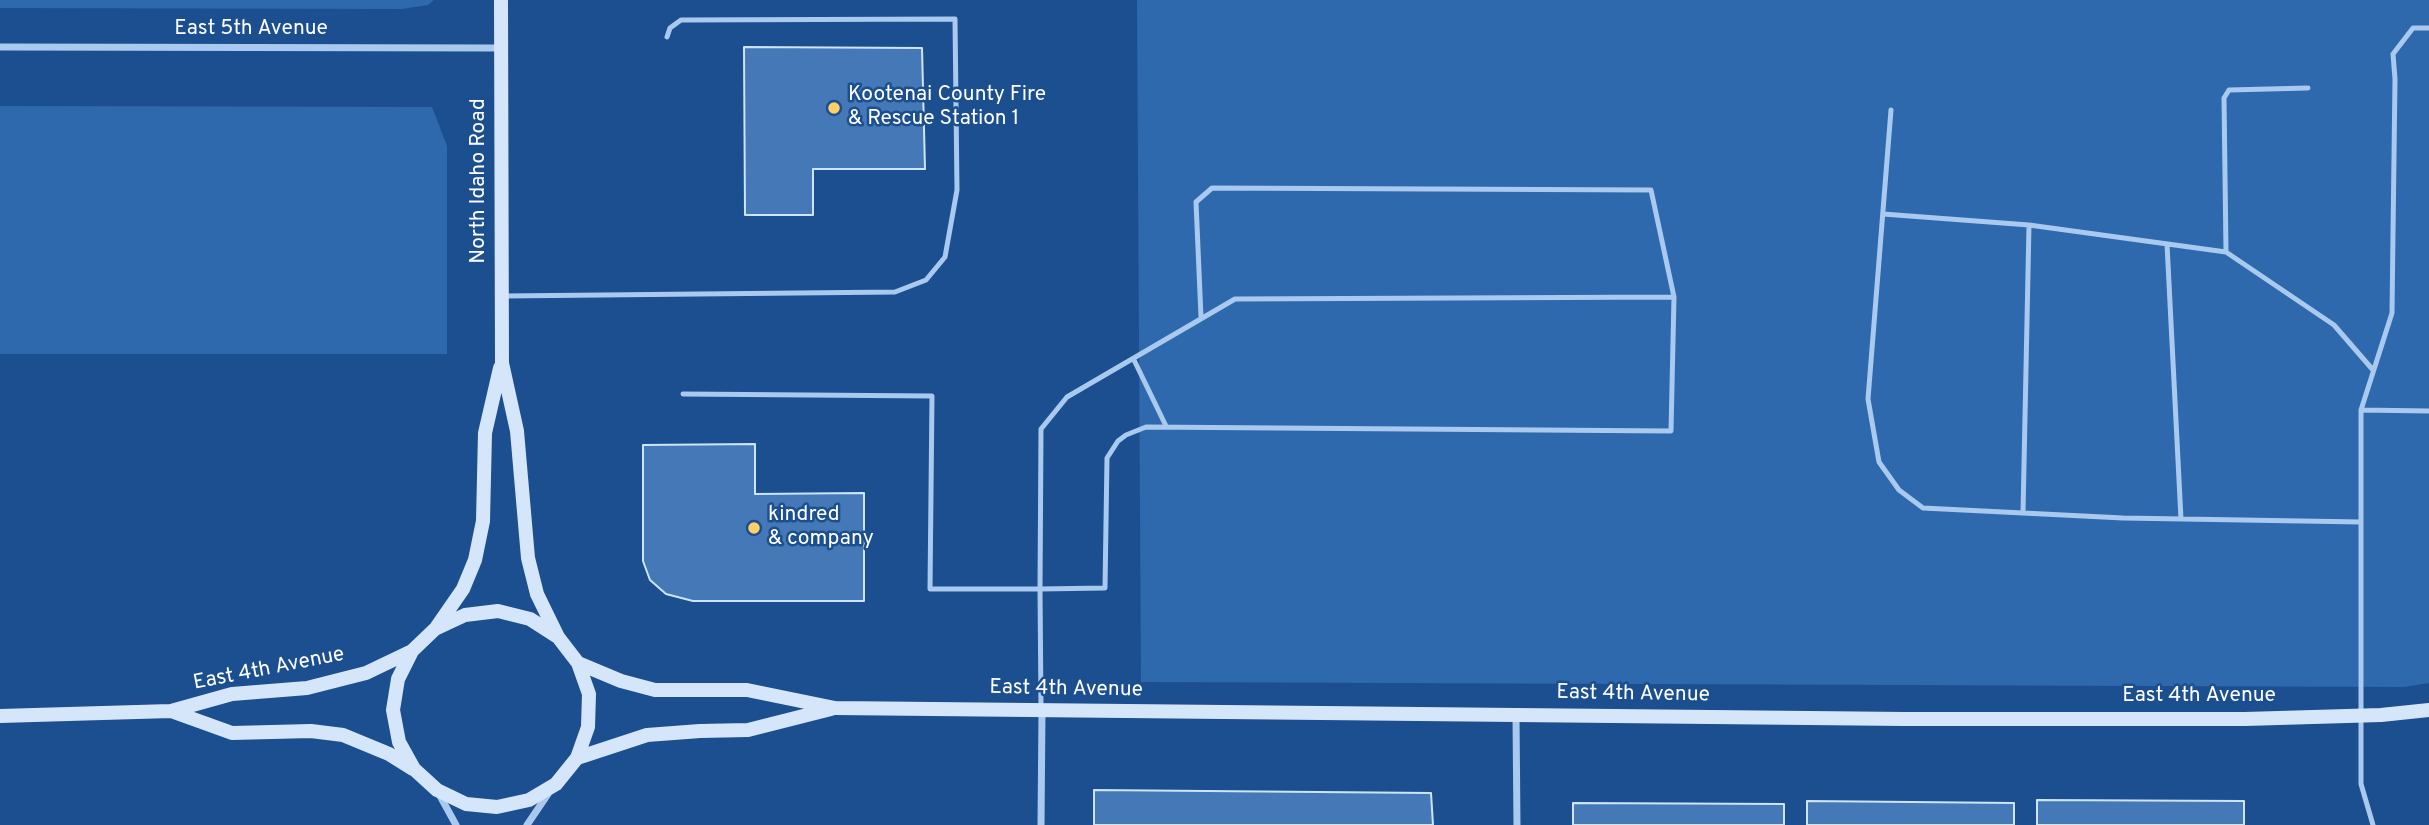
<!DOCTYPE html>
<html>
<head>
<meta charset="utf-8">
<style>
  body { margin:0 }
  canvas { display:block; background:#1b4f8f }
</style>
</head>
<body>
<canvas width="2429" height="825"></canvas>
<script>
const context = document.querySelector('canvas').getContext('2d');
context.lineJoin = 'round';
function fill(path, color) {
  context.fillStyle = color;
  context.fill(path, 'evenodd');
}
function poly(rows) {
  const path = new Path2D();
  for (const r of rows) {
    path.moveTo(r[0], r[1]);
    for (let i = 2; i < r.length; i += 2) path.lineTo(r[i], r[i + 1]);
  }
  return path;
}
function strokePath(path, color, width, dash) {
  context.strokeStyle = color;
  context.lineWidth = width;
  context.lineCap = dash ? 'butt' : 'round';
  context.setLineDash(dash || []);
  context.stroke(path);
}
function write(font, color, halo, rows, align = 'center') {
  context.font = font + ' Overpass,sans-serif';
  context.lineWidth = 5;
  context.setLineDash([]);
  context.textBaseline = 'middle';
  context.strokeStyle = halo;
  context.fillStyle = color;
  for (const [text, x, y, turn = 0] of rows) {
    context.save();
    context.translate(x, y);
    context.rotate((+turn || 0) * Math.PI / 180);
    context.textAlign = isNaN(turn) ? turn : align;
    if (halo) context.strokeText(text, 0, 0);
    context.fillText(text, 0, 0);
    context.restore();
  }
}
fill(poly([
  [0,0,434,0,428,5,402,9,0,8],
  [1137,0,2429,0,2429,683,2404,687,1141,682],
  [0,106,432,107,447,146,447,354,0,354]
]), '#2e69ad');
const building = poly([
  [744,47,922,48,925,169,813,169,813,215,745,215,744,47],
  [755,444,755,494,864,493,864,601,693,601,666,594,650,580,643,561,643,445,755,444],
  [1094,790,1431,793,1433,825,1094,825,1094,790],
  [2037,800,2244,801,2244,825,2037,825,2037,800],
  [1807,801,2014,803,2014,825,1807,825,1807,801],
  [1573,803,1784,804,1784,825,1573,825,1573,803]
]);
fill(building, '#4478b7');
strokePath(building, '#cfe3fa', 2);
strokePath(poly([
  [1891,110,1868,399,1879,462,1899,490,1923,508,2123,518,2361,522],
  [1883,214,2029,225,2226,252,2334,325,2373,370],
  [2167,244,2181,519],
  [2226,252,2224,98,2229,90,2308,88],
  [504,296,895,292,926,280,945,257,957,190,955,19,681,20,670,28,667,37],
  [1201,317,1196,202,1212,188,1651,190,1674,297,1235,299,1067,397,1041,429,1040,589,1105,588,1107,458,1118,441,1126,435,1146,427,1671,431,1674,297],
  [1134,360,1166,426],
  [683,394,932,396,930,589,1040,589,1041,708],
  [2361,410,2429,411],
  [2023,513,2029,225],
  [2373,825,2361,784,2361,410,2392,313,2395,79,2393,54,2413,28,2429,28]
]), '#a9c9ee', 5);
strokePath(poly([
  [0,47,501,48],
  [1516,715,1517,825],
  [439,794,456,825],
  [527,825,548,794],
  [1041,825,1042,711]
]), '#a9c9ee', 7);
strokePath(poly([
  [501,0,502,363,517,431,528,558,537,594,558,637,578,663,589,694,588,727,577,758,556,784,529,800,497,807,466,804,437,790,414,769,399,742,393,710,398,679,412,651,435,629,465,615,498,611,530,619,558,637],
  [436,628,463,589,475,560,483,521,485,433,500,368],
  [578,663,621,681,655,690,747,690,835,708,1905,719,2245,719,2381,715,2429,710],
  [171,711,232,733,311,731,343,735,389,754,413,769],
  [0,716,171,711,232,694,307,688,366,673,412,651],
  [577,758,647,735,700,731,748,730,831,709]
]), '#d6e6fa', 14);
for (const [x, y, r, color] of [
  [834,108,7,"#ffd166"],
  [754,528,7,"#ffd166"]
]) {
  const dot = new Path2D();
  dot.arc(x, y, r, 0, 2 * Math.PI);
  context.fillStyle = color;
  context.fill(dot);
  strokePath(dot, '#1b4f8f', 2.5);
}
write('21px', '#fff', '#1b4f8f', [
  ["East 5th Avenue",251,30],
  ["North Idaho Road",480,181,-90],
  ["East 4th Avenue",269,670,-11],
  ["East 4th Avenue",1066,690,1],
  ["East 4th Avenue",1633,695,1],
  ["East 4th Avenue",2199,697]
]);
write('21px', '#fff', '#1b4f8f', [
  ["Kootenai County Fire",848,96],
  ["& Rescue Station 1",848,120],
  ["kindred",768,516],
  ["& company",768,540]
], 'left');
</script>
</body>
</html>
